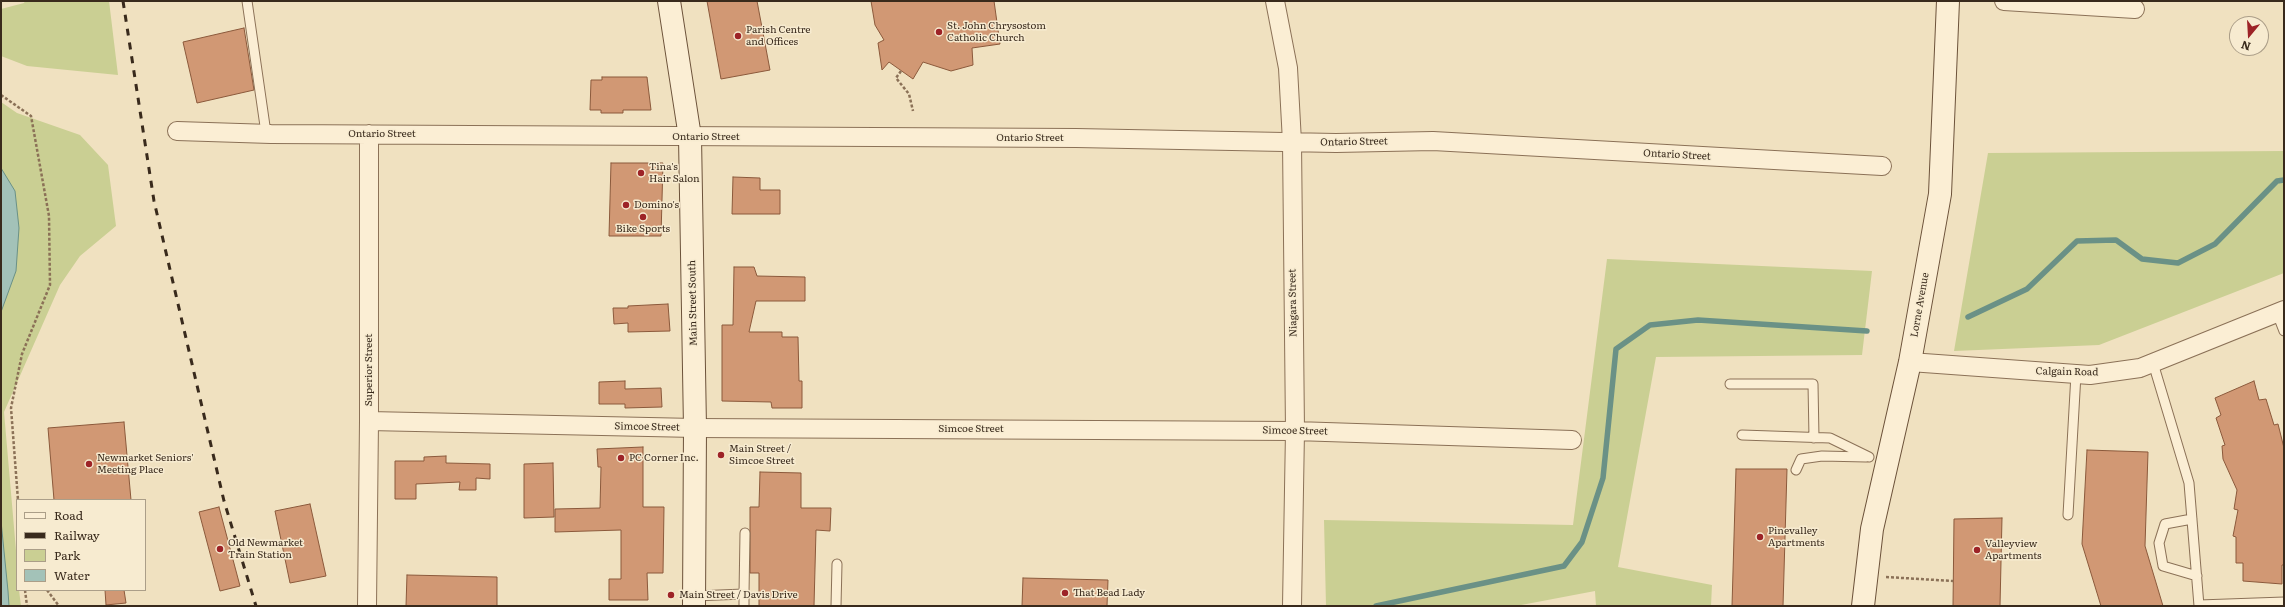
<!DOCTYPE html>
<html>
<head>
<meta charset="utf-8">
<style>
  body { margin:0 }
  #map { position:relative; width:2285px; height:607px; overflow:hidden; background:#f0e1c0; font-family:Literata,serif }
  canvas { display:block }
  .frame { position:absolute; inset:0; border:2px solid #392a1c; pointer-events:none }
  .legend { position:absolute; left:16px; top:499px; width:130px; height:92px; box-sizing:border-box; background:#f7ebd0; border:1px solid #ab9e88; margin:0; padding:5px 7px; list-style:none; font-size:12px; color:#392a1c }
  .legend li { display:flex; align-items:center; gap:8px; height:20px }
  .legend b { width:20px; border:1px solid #ab9e88 }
  .north { position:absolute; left:2229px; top:16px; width:40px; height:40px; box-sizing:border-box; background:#f7ebd0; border:1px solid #ab9e88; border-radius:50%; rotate:198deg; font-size:11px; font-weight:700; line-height:16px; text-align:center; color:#392a1c }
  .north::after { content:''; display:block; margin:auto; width:14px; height:18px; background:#9d2327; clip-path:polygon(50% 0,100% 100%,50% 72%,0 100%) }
</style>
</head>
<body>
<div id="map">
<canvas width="2285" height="607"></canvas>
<div class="frame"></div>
<ul class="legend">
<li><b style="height:5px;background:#fbeed4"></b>Road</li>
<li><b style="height:5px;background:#392a1c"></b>Railway</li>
<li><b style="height:11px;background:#cacf93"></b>Park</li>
<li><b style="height:11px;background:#a3c2b8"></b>Water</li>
</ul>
<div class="north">N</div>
</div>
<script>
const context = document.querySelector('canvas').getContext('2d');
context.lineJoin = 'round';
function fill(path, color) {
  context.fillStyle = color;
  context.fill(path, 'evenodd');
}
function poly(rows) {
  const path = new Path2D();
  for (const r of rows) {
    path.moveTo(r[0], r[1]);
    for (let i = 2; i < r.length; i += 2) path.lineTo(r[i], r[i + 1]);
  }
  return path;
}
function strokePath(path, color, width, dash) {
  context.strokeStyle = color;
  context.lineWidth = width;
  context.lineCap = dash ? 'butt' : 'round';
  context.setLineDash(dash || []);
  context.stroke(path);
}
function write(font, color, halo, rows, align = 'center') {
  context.font = font + ' Literata,serif';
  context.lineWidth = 3;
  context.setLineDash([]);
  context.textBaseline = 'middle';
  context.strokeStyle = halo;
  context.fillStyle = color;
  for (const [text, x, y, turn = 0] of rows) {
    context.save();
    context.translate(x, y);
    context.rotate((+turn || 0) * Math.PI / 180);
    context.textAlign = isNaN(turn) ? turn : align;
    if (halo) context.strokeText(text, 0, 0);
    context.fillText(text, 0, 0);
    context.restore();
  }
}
fill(poly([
  [25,1,109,1,118,75,27,66,1,56,1,9,24,3],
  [1,102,17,113,80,135,108,165,116,226,80,256,60,285,4,412,17,562,17,590,19,590,21,606,1,606],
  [2284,151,2284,273,2099,345,1954,351,1988,153],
  [1607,259,1872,271,1862,355,1656,357,1618,567,1712,585,1711,606,1596,606,1595,591,1516,606,1326,606,1324,520,1573,525]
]), '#cacf93');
const water = poly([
  [1,168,15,191,19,228,16,271,1,312,1,168],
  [1,521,8,591,9,606,1,606,1,521]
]);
fill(water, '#a3c2b8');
strokePath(water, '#6a9186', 1);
strokePath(poly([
  [1968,317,2027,289,2077,241,2116,240,2142,259,2178,263,2215,244,2277,181,2284,180],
  [1376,606,1564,566,1582,542,1603,478,1616,349,1650,325,1698,320,1867,331]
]), '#6a9186', 5.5);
const building = poly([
  [707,1,757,1,770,70,721,79,707,1],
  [871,1,994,1,1000,44,972,48,973,65,951,71,923,62,913,79,889,62,882,70,878,43,884,40,875,25,871,1],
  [244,28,254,90,197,103,183,42,244,28],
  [602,77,647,77,651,110,623,110,623,113,601,113,601,110,590,110,591,80,602,80,602,77],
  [611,163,663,163,661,236,609,236,611,163],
  [733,177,760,178,760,190,780,190,780,214,732,214,733,177],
  [734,267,754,267,757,276,805,277,805,301,756,301,749,332,782,332,782,337,798,337,799,381,802,381,802,408,772,408,771,402,722,401,722,325,733,325,734,267],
  [668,304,670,331,628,332,628,323,614,324,613,308,628,308,628,306,668,304],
  [625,381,625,389,661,388,662,407,625,408,625,404,599,404,599,382,625,381],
  [2254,381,2259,400,2266,399,2274,425,2278,424,2284,448,2284,565,2282,565,2282,584,2243,581,2243,563,2236,563,2236,537,2233,536,2238,510,2234,509,2237,490,2223,459,2222,446,2225,445,2216,418,2221,415,2215,398,2254,381],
  [124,422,131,500,54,500,48,428,124,422],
  [643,447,643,507,664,507,663,573,647,573,648,600,609,600,609,579,621,579,621,530,555,532,555,509,600,508,601,467,598,467,597,449,643,447],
  [2087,450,2148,452,2145,546,2163,606,2101,606,2082,544,2087,450],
  [446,456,446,463,490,464,490,479,476,478,476,490,459,490,460,482,416,484,416,499,395,499,395,461,424,461,424,457,446,456],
  [553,463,554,517,524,518,524,464,553,463],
  [1736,469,1787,469,1783,606,1732,606,1736,469],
  [760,472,801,473,801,508,831,508,830,531,816,530,814,606,759,606,759,573,750,573,750,507,759,507,760,472],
  [310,504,326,576,290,583,275,511,310,504],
  [219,507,240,586,220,591,199,512,219,507],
  [2002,518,2000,606,1953,606,1954,519,2002,518],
  [407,575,497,577,497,606,406,606,407,575],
  [1023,578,1108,580,1107,606,1022,606,1023,578],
  [105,590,124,590,126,603,106,605,105,590]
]);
fill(building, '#d19874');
strokePath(building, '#8b593b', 1);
const service = poly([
  [247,1,266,133],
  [2277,313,2284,331],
  [2153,363,2189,483,2199,606],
  [1730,384,1813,384,1814,438],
  [1742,435,1830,438,1869,457],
  [1796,470,1801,459,1822,456,1866,457],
  [2068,515,2076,374],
  [2192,519,2165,524,2159,543,2163,566,2197,576],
  [744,594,745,533],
  [694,596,744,594,744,606],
  [2199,605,2284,602],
  [836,606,837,564]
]);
const minor = poly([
  [1275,1,1288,68,1292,142,1295,431,1292,606],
  [2004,1,2135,9],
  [177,131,271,134,1076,138,1336,143,1433,141,1882,166],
  [1910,362,2090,375,2140,368,2284,310],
  [369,421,695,428,1295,431,1572,440],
  [367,606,369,421,369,134]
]);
const secondary = poly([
  [669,1,690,137,695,428,694,606],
  [1863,606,1872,529,1910,362,1940,194,1948,1]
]);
strokePath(service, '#8b7157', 11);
strokePath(minor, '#8b7157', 20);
strokePath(secondary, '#6c523a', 24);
strokePath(poly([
  [901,71,896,78,909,94,913,111],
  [1,95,31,116,49,216,50,285,22,354,11,408,18,500],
  [1886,577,1953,581],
  [25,590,27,606],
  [47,590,59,606]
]), '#8b7157', 2.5, [3, 2]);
strokePath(service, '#fbeed4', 9);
strokePath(minor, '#fbeed4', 18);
strokePath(secondary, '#fbeed4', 22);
strokePath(poly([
  [123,1,154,201,224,501,256,606]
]), '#392a1c', 3, [7, 7]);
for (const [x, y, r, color] of [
  [939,32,4,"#9d2327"],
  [738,36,4,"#9d2327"],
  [641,173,4,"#9d2327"],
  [626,205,4,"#9d2327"],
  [643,217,4,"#9d2327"],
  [721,455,4,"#9d2327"],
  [621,458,4,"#9d2327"],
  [89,464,4,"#9d2327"],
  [1760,537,4,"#9d2327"],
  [220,549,4,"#9d2327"],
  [1977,550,4,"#9d2327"],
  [1065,593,4,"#9d2327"],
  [671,595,4,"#9d2327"]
]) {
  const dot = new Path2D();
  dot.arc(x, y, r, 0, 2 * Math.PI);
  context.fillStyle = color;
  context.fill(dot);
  strokePath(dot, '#f7ebd0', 1.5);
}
write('10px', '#392a1c', '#f7ebd0', [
  ["St. John Chrysostom",947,26],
  ["Catholic Church",947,38],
  ["Parish Centre",746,30],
  ["and Offices",746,42],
  ["Tina's",649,167],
  ["Hair Salon",649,179],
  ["Domino's",634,205],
  ["Bike Sports",643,229,"center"],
  ["Main Street /",729,449],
  ["Simcoe Street",729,461],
  ["Newmarket Seniors'",97,458],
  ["Meeting Place",97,470],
  ["PC Corner Inc.",629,458],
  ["Pinevalley",1768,531],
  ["Apartments",1768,543],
  ["Old Newmarket",228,543],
  ["Train Station",228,555],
  ["Valleyview",1985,544],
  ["Apartments",1985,556],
  ["That Bead Lady",1073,593],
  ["Main Street / Davis Drive",679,595]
], 'left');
write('10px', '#392a1c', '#f7ebd0', [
  ["Ontario Street",382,134],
  ["Ontario Street",706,137],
  ["Ontario Street",1030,138],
  ["Ontario Street",1354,142,-1],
  ["Ontario Street",1677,155,3],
  ["Main Street South",693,303,-91],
  ["Niagara Street",1293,303,-91],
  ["Lorne Avenue",1920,305,-80],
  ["Superior Street",369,370,-90],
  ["Calgain Road",2067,372,1],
  ["Simcoe Street",647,427,1],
  ["Simcoe Street",971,429],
  ["Simcoe Street",1295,431,1]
]);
</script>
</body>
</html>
